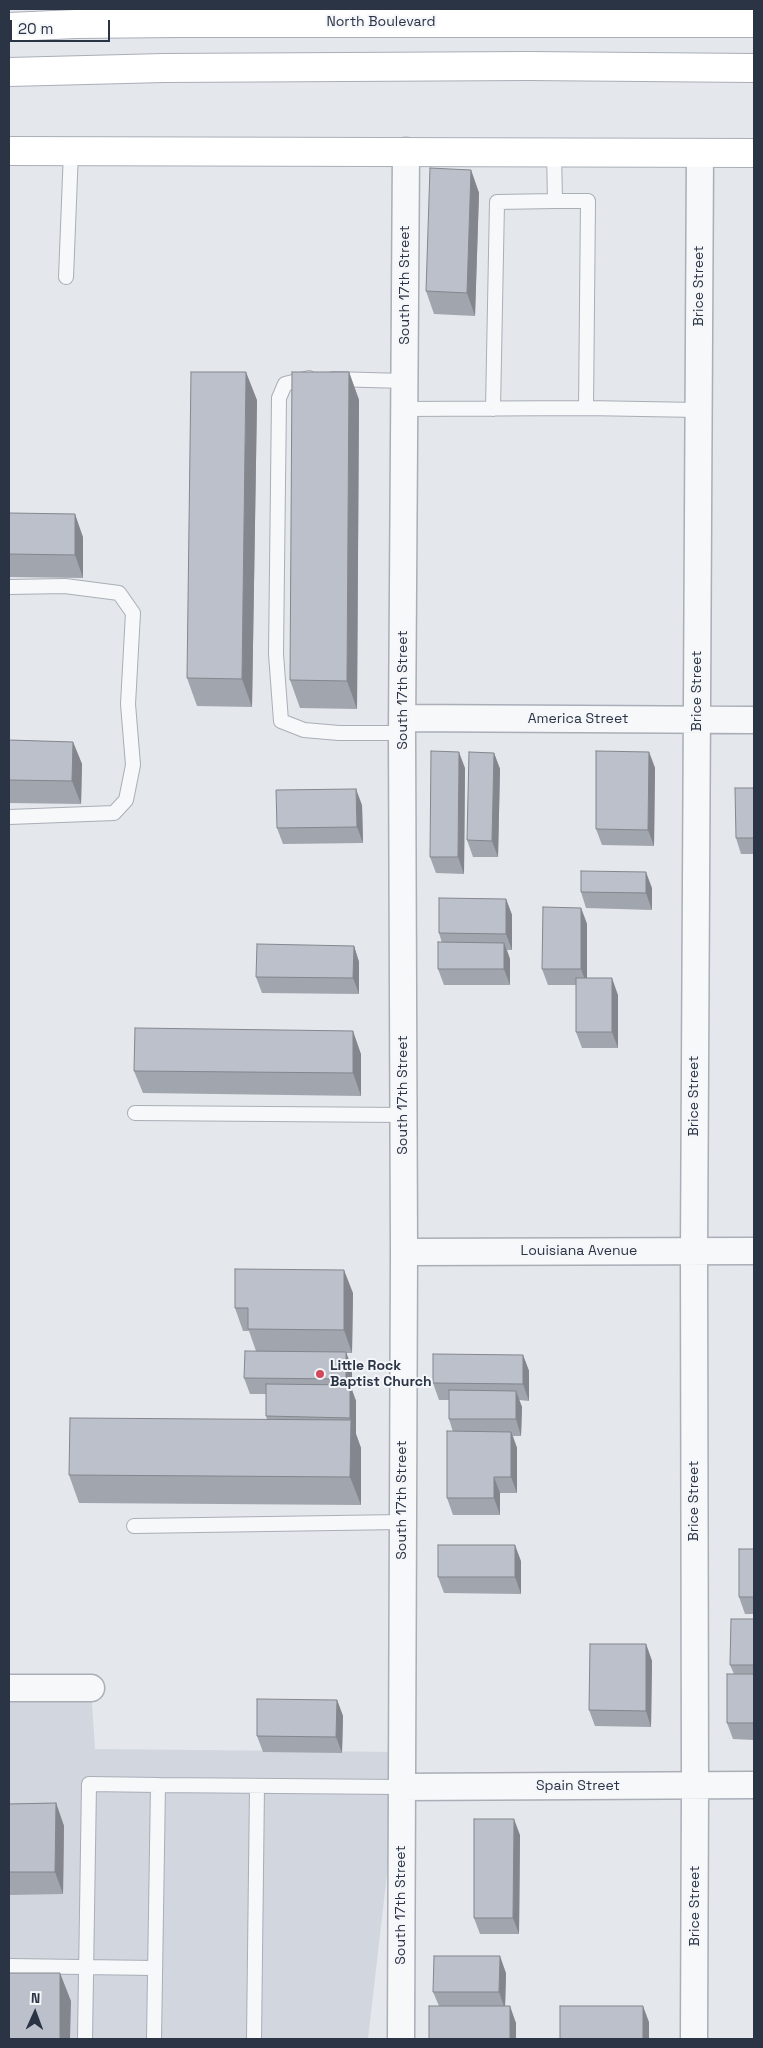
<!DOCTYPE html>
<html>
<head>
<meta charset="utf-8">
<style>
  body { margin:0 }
  #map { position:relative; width:763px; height:2048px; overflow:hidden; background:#e4e7ec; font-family:"Space Grotesk",sans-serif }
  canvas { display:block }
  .frame { position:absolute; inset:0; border:10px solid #2b3445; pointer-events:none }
  .north { position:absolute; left:10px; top:1988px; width:50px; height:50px; -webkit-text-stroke:4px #f4f6f9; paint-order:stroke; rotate:2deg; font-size:14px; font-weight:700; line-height:20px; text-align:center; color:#2b3445 }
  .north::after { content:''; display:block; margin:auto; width:18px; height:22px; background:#2b3445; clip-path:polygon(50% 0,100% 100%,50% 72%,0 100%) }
  .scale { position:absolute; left:10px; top:20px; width:100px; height:22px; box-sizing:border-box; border:2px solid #2b3445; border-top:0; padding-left:6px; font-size:15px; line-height:18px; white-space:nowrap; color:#2b3445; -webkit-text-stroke:4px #f4f6f9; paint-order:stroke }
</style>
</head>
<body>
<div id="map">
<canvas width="763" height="2048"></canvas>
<div class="frame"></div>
<div class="north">N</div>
<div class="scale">20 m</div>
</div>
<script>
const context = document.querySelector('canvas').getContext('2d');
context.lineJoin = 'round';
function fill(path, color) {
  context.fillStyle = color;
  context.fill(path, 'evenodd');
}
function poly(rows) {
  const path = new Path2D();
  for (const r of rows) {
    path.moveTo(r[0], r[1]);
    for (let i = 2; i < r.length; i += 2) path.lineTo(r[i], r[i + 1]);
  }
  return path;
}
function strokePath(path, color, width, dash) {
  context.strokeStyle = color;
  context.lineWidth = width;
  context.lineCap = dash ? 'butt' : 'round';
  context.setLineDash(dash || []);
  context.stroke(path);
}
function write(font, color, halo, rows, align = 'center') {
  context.font = font + ' "Space Grotesk",sans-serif';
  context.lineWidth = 4;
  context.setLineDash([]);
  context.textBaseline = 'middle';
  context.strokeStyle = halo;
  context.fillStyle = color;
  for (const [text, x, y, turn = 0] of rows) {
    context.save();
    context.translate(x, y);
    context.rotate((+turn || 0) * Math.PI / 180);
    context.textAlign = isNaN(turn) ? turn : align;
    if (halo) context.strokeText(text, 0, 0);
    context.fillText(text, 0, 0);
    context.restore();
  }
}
fill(poly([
  [9,1688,91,1688,95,1749,401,1752,368,2039,9,2039]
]), '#d2d6de');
const lane = poly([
  [554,152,555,201,588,201,586,408,698,410],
  [66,277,71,151],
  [309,378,285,384,279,398,276,654,281,721,304,730,339,733,402,733],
  [333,379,404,381],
  [404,409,586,408],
  [493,409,497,202,555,201],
  [9,587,65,586,119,593,133,613,128,704,133,765,126,800,114,813,9,817],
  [135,1113,404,1115],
  [134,1526,402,1522],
  [9,1966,155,1968],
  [85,2039,89,1784,158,1785],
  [154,2039,158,1785,401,1787],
  [254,2039,257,1786]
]);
const street = poly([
  [403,718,754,720],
  [404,1252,754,1251],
  [9,1688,91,1688],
  [401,1787,754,1785],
  [401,2039,404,1252,402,733,406,151],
  [694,2039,695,1785,694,1251,700,153]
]);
const secondary = poly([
  [9,27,76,24,177,23,754,23],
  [9,72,164,68,528,66,754,68],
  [9,151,754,153]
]);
strokePath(lane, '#a9aeb7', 16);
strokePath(street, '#a9aeb7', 29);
strokePath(secondary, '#a9aeb7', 30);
strokePath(lane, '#f7f8fa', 14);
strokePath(street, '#f7f8fa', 26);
strokePath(secondary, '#fff', 28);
fill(poly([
  [471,170,479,193,475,316,434,314,426,291],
  [349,372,359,400,357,709,300,708,290,680],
  [257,400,252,707,197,706,187,678],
  [9,513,83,537,83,578,9,577],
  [9,740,73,742,82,764,81,804,9,803],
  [649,752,655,768,654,846,602,845,596,829],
  [494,753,500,769,498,857,473,857,467,840],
  [465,768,464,874,436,873,430,857],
  [754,788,754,854,741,854,736,838],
  [362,805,363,843,283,844,277,828],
  [652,888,652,910,586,908,581,892],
  [506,899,512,915,512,950,507,950,510,959,510,985,444,985,438,969,442,943,439,933],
  [581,908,587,924,587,978,618,995,618,1048,582,1048,576,1032,576,985,548,985,542,969],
  [354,946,359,962,359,994,262,993,256,977],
  [361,1054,361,1096,143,1093,134,1071],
  [353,1293,352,1353,346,1353,352,1368,352,1390,356,1401,356,1434,361,1448,361,1505,79,1503,69,1475,267,1419,266,1416,266,1394,250,1394,244,1378,256,1351,249,1331,243,1331,235,1308],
  [523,1355,529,1371,529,1401,519,1400,522,1407,521,1436,513,1436,517,1448,517,1493,500,1493,500,1515,453,1515,447,1498,453,1432,449,1419,449,1400,439,1400,433,1383],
  [754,1549,754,1614,745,1614,739,1597],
  [521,1561,521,1594,444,1593,438,1577],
  [754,1619,754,1740,733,1739,727,1723,734,1674,730,1665],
  [646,1644,652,1661,651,1727,595,1726,589,1710],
  [337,1700,343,1716,342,1753,263,1752,257,1736],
  [56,1803,64,1826,63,1894,9,1895,9,1804],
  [520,1835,519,1934,480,1934,474,1918],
  [506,1973,505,2006,516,2023,516,2039,429,2039,439,2006,433,1992]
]), '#a1a5ae');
fill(poly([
  [471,170,479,193,475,316,467,293],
  [246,372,257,400,252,707,242,679],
  [349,372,359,400,357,709,347,681],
  [75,514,83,537,83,578,75,555],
  [73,742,82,764,81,804,72,781],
  [459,752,465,768,464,874,458,857],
  [649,752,655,768,654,846,648,830],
  [494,753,500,769,498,857,492,841],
  [356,789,362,805,363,843,357,827],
  [646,872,652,888,652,910,646,893],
  [506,899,512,915,512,950,506,934],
  [581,908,587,924,587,985,581,969],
  [504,943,510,959,510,985,504,969],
  [354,946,359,962,359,994,353,978],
  [612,978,618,995,618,1048,612,1032],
  [353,1031,361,1054,361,1096,353,1073],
  [344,1270,353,1293,352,1353,344,1330],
  [346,1352,352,1368,352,1390,356,1401,356,1434,350,1418,350,1390,346,1379],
  [523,1355,529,1371,529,1401,523,1384],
  [516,1391,522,1407,521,1436,516,1419],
  [351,1420,361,1448,361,1505,350,1477],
  [511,1432,517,1448,517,1493,511,1477],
  [494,1477,500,1493,500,1515,494,1498],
  [515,1545,521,1561,521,1594,515,1577],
  [646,1644,652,1661,651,1727,646,1711],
  [337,1700,343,1716,342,1753,336,1737],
  [56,1803,64,1826,63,1894,55,1872],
  [514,1819,520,1835,519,1934,513,1918],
  [500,1956,506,1973,505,2009,499,1992],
  [60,1973,71,2001,70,2039,60,2039],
  [510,2006,516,2023,516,2039,510,2039],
  [643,2006,649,2022,649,2039,643,2039]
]), '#83868d');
const building = poly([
  [430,168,471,170,467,293,426,291,430,168],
  [191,372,246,372,242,679,187,678,191,372],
  [292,372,349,372,347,681,290,680,292,372],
  [9,513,75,514,75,555,9,554,9,513],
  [9,740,73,742,72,781,9,780,9,740],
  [431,751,459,752,458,857,430,857,431,751],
  [596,751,649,752,648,830,596,829,596,751],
  [469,752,494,753,492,841,467,840,469,752],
  [735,788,754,788,754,838,736,838,735,788],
  [356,789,357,827,277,828,276,790,356,789],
  [581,871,646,872,646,893,581,892,581,871],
  [439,898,506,899,506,934,439,933,439,898],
  [543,907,581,908,581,969,542,969,543,907],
  [438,942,504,943,504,969,438,969,438,942],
  [257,944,354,946,353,978,256,977,257,944],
  [576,978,612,978,612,1032,576,1032,576,978],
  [135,1028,353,1031,353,1073,134,1071,135,1028],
  [235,1269,344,1270,344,1330,248,1329,248,1308,235,1308,235,1269],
  [245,1351,346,1352,346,1379,244,1378,245,1351],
  [433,1354,523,1355,523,1384,433,1383,433,1354],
  [266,1384,350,1385,350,1418,266,1416,266,1384],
  [449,1390,516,1391,516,1419,449,1419,449,1390],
  [70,1418,351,1420,350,1477,69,1475,70,1418],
  [447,1431,511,1432,511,1477,494,1477,494,1498,447,1498,447,1431],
  [438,1545,515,1545,515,1577,438,1577,438,1545],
  [739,1549,754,1549,754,1597,739,1597,739,1549],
  [731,1619,754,1619,754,1665,730,1665,731,1619],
  [590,1644,646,1644,646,1711,589,1710,590,1644],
  [727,1674,754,1674,754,1723,727,1723,727,1674],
  [257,1699,337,1700,336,1737,257,1736,257,1699],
  [56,1803,55,1872,9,1872,9,1804,56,1803],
  [474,1819,514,1819,513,1918,474,1918,474,1819],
  [434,1956,500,1956,499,1992,433,1992,434,1956],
  [9,1973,60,1973,60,2039,9,2039,9,1973],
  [429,2006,510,2006,510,2039,429,2039,429,2006],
  [560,2006,643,2006,643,2039,560,2039,560,2006]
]);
fill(building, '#bbc0ca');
strokePath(building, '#83868d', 1);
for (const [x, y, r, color] of [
  [320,1374,5,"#d1495b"]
]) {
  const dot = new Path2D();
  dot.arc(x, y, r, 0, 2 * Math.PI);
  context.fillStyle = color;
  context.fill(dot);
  strokePath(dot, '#f4f6f9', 2);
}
write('14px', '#2b3445', '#f4f6f9', [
  ["North Boulevard",381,22],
  ["South 17th Street",405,285,-90],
  ["Brice Street",699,286,-90],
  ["South 17th Street",403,690,-90],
  ["Brice Street",697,691,-90],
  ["America Street",578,719],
  ["South 17th Street",403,1095,-90],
  ["Brice Street",694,1096,-90],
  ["Louisiana Avenue",579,1251],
  ["South 17th Street",402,1500,-90],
  ["Brice Street",694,1501,-90],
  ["Spain Street",578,1786],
  ["South 17th Street",401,1905,-90],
  ["Brice Street",695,1906,-90]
]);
write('bold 14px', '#2b3445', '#f4f6f9', [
  ["Little Rock",330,1366],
  ["Baptist Church",330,1382]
], 'left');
</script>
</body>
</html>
